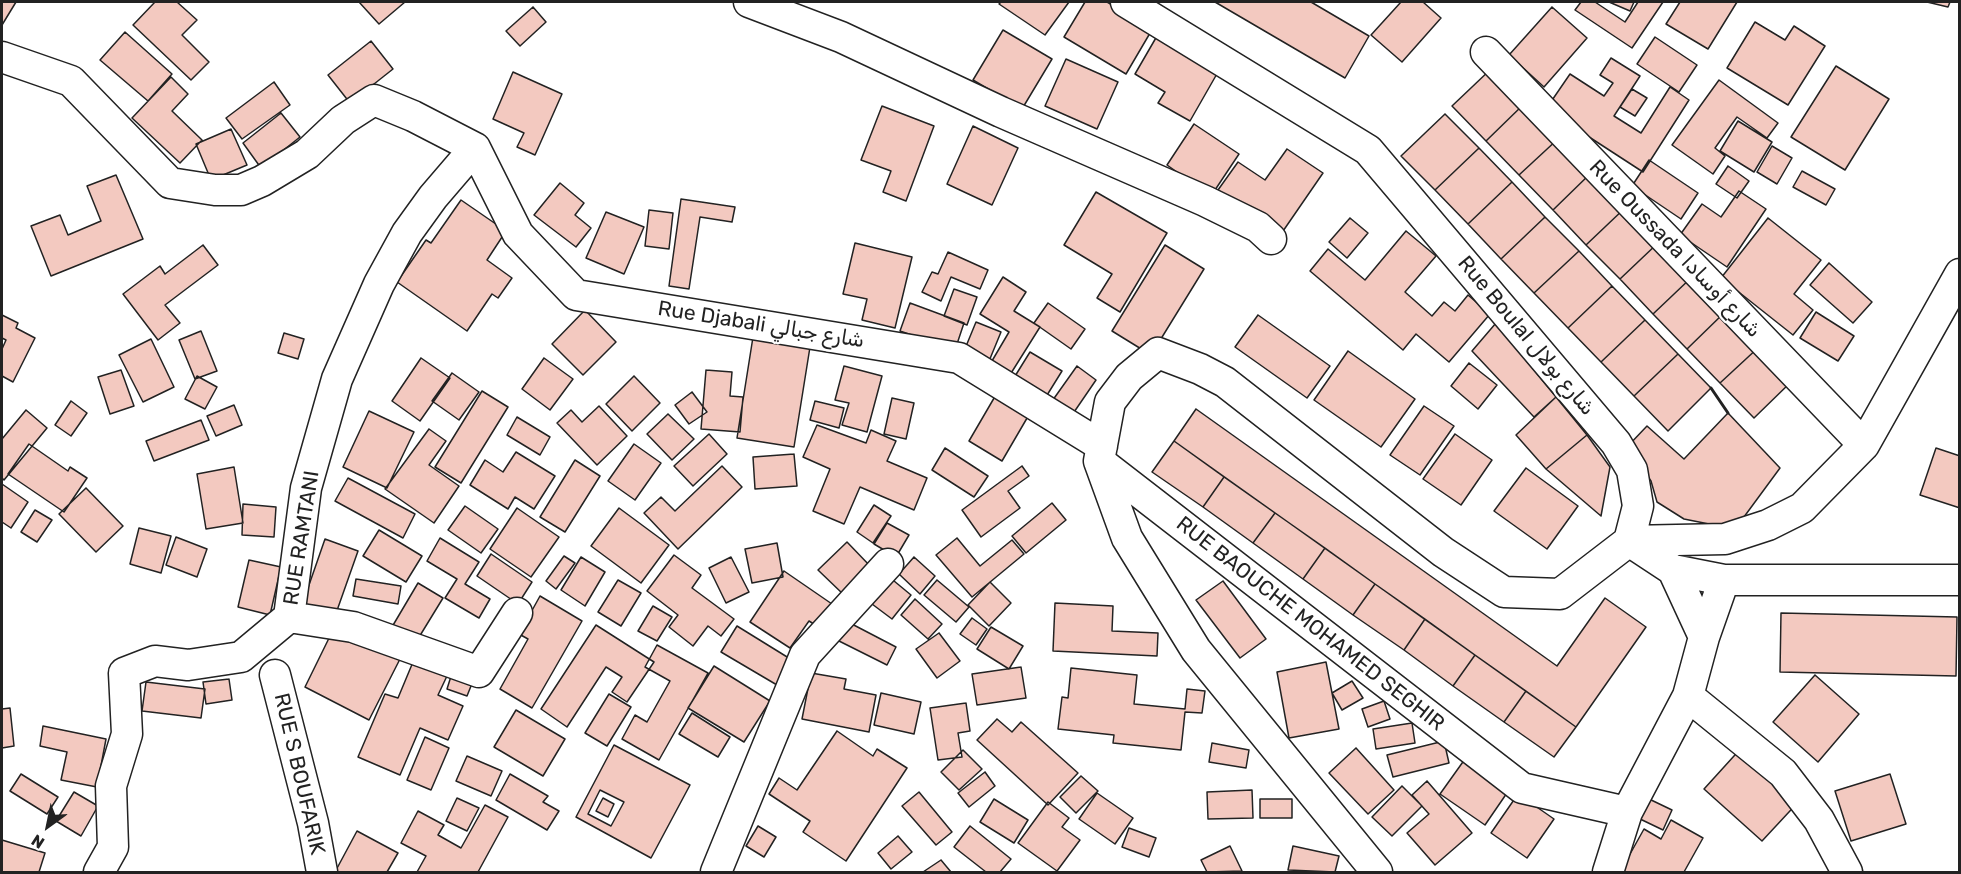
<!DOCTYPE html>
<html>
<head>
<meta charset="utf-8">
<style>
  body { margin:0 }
  #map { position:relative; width:1961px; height:874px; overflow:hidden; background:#fff; font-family:Rubik,sans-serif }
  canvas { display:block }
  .frame { position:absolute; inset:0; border:3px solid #222; pointer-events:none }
  .north { position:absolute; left:18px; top:796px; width:60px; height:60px; -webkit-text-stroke:4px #fff; paint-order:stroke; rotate:213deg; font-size:16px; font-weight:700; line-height:24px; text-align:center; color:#222 }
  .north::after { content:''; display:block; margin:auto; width:21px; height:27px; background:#222; clip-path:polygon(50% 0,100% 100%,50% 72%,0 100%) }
</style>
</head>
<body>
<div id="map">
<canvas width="1961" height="874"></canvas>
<div class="frame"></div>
<div class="north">N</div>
</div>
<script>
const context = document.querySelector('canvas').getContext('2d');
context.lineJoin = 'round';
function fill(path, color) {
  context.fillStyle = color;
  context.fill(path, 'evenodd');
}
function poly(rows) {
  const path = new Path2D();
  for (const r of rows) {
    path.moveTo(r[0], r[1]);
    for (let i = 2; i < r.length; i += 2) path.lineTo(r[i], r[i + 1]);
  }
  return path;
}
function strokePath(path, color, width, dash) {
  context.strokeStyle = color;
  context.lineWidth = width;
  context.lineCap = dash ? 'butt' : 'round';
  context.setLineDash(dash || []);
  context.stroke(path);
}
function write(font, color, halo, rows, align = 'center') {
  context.font = font + ' Rubik,"Noto Naskh Arabic",sans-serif';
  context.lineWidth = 4.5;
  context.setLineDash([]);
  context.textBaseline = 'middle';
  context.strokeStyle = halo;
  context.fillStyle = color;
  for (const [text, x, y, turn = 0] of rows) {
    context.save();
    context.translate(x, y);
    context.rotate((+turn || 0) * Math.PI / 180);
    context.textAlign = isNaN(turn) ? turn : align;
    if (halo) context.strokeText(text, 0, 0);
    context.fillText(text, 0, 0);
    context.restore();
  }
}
const building = poly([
  [2,2,16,2,2,25,2,2],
  [155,2,177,2,197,20,182,35,209,62,191,80,133,25,155,2],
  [359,2,405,2,379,24,359,2],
  [1001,2,1069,2,1045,35,999,4,1001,2],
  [1085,2,1107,2,1153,28,1126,74,1064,37,1085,2],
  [1215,2,1311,2,1369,36,1345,78,1215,2],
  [1401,2,1423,2,1441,18,1402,62,1371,35,1401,2],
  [1581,2,1595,2,1625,22,1638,2,1663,2,1632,48,1575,10,1581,2],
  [1609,2,1634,2,1630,11,1609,2],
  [1680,2,1737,2,1708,49,1666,24,1680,2],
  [1927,2,1950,2,1948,7,1927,2],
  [533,7,546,22,520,46,506,31,533,7],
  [1552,7,1587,38,1544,87,1509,55,1552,7],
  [1755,22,1785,40,1794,26,1825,46,1788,105,1727,68,1755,22],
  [1003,30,1052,59,1022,109,973,80,1003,30],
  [125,32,172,74,148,101,100,60,125,32],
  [1157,36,1218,72,1190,121,1158,103,1165,92,1135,74,1157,36],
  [1655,37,1697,65,1679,92,1637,64,1655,37],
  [371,41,393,69,350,103,328,75,371,41],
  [1611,58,1640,76,1614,116,1641,133,1670,87,1689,100,1643,172,1546,109,1570,74,1604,96,1613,83,1600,75,1611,58],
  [1066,59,1118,82,1097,129,1045,106,1066,59],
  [1836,66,1889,99,1845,170,1791,137,1836,66],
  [1492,68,1525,103,1486,141,1452,106,1492,68],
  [513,72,562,94,535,155,517,147,524,133,493,119,513,72],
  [171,77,188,94,172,111,202,140,180,163,132,118,171,77],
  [1719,80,1778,123,1767,138,1737,117,1715,148,1725,156,1713,174,1672,145,1719,80],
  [274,82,290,105,242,139,226,118,274,82],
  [1632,89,1647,98,1635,116,1620,107,1632,89],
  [1525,103,1559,138,1519,175,1486,141,1525,103],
  [882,106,934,126,906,201,883,192,891,171,861,160,882,106],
  [281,113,300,137,261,168,243,143,281,113],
  [1445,114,1479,148,1435,190,1401,156,1445,114],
  [1738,121,1772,142,1754,172,1720,151,1738,121],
  [1194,124,1239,154,1211,196,1167,165,1194,124],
  [973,126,1018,148,992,205,947,184,973,126],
  [231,129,247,165,211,180,196,144,231,129],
  [1559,138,1592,172,1553,210,1519,175,1559,138],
  [1772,146,1792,158,1777,184,1757,172,1772,146],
  [1479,148,1512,182,1468,224,1435,190,1479,148],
  [1287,149,1323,173,1281,234,1218,190,1238,162,1265,180,1287,149],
  [1649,160,1698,193,1681,219,1632,186,1649,160],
  [1728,166,1749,181,1737,198,1716,184,1728,166],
  [1802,171,1835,189,1826,205,1793,187,1802,171],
  [1592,172,1626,207,1586,245,1553,210,1592,172],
  [116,175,143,239,51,276,31,226,60,215,68,235,101,221,87,186,116,175],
  [1512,182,1545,217,1501,259,1468,224,1512,182],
  [560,183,584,203,575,215,591,228,576,247,534,215,560,183],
  [1739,191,1766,209,1727,267,1680,235,1702,204,1721,217,1739,191],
  [1096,192,1167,233,1120,312,1097,298,1112,274,1064,245,1096,192],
  [681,199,735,207,732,222,700,217,689,289,669,286,681,199],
  [461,200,506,231,487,260,512,278,498,298,492,294,467,331,397,282,426,240,431,243,461,200],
  [1626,207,1659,242,1620,279,1586,245,1626,207],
  [649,210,673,213,669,249,645,246,649,210],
  [606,212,644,227,624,274,586,258,606,212],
  [1545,217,1579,251,1534,293,1501,259,1545,217],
  [1350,218,1368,233,1347,258,1329,242,1350,218],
  [1768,218,1821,260,1794,294,1813,310,1793,335,1721,278,1768,218],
  [1406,231,1436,256,1405,292,1432,316,1444,302,1455,311,1468,295,1490,314,1449,362,1416,334,1403,350,1310,271,1328,249,1365,280,1406,231],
  [1659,242,1693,276,1653,314,1620,279,1659,242],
  [855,243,912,257,895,328,862,320,867,299,843,294,855,243],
  [203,245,218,265,165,305,180,323,158,340,123,294,160,266,165,274,203,245],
  [1165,245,1204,269,1151,355,1112,331,1165,245],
  [1579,251,1612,286,1568,328,1534,293,1579,251],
  [948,252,988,270,980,289,951,277,941,301,922,292,932,272,938,274,948,252],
  [1829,263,1872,302,1853,323,1810,285,1829,263],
  [1693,276,1726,311,1687,349,1653,314,1693,276],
  [1003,277,1026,292,1014,311,1040,327,1008,378,989,366,1009,332,980,314,1003,277],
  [1612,286,1645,320,1601,362,1568,328,1612,286],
  [954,289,977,297,967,325,944,316,954,289],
  [910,303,964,323,955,350,900,331,910,303],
  [1048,303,1085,329,1071,349,1034,323,1048,303],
  [585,310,616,342,583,375,552,344,585,310],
  [1726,311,1760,346,1720,383,1687,349,1726,311],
  [1816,312,1854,336,1838,361,1800,338,1816,312],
  [2,315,18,323,16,328,35,338,13,382,2,376,2,349,6,340,2,338,2,315],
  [1258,315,1330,366,1307,398,1235,347,1258,315],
  [1645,320,1678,354,1634,396,1601,362,1645,320],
  [976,322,1001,332,987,366,962,356,976,322],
  [1496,323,1556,397,1534,417,1472,351,1496,323],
  [201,331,217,371,195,379,179,340,201,331],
  [284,333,304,339,298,359,278,353,284,333],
  [753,337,810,347,794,447,737,438,753,337],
  [151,339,174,387,143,402,119,355,151,339],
  [1760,346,1793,380,1754,418,1720,383,1760,346],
  [1348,351,1415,399,1381,447,1314,400,1348,351],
  [1030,352,1062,371,1044,400,1012,381,1030,352],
  [1678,354,1711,388,1668,431,1634,396,1678,354],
  [421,358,450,378,420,421,392,401,421,358],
  [544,358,573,379,550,410,522,389,544,358],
  [1469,363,1497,385,1478,409,1451,386,1469,363],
  [844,366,882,376,867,432,842,425,849,403,835,400,844,366],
  [1077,366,1096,380,1070,418,1050,404,1077,366],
  [121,370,134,406,110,414,98,377,121,370],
  [706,370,732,372,730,396,743,397,740,432,701,429,706,370],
  [452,373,479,392,459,420,432,401,452,373],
  [197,376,217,387,205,409,185,399,197,376],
  [634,376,660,403,632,431,606,404,634,376],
  [482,391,508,407,461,483,435,467,482,391],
  [692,392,707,412,689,424,675,405,692,392],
  [997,393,1030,413,1002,461,969,441,997,393],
  [1556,397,1587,435,1546,469,1516,435,1556,397],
  [892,398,914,403,906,439,884,434,892,398],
  [71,401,87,413,71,436,55,425,71,401],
  [815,401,844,408,839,428,810,420,815,401],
  [234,405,242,425,216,436,207,416,234,405],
  [599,406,627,436,597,465,557,423,571,410,582,422,599,406],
  [1424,406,1454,426,1420,475,1390,455,1424,406],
  [1196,409,1557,666,1605,598,1646,627,1576,727,1174,441,1196,409],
  [26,410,47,428,4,480,2,478,2,439,26,410],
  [369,411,414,432,387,488,343,467,369,411],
  [1728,413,1780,468,1741,521,1714,525,1684,519,1657,502,1651,481,1627,447,1647,426,1684,459,1728,413],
  [668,414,694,439,672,460,647,434,668,414],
  [517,417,550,437,540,455,507,435,517,417],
  [201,420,209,440,154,461,146,441,201,420],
  [817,425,866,443,871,430,896,441,887,461,927,478,914,510,860,487,844,524,813,511,830,469,803,457,817,425],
  [429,429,446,441,429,465,459,486,434,523,385,489,429,429],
  [709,434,727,454,693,486,674,466,709,434],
  [1455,434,1492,460,1461,505,1423,479,1455,434],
  [1587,435,1610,467,1601,516,1546,469,1587,435],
  [1174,441,1224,477,1203,507,1152,472,1174,441],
  [29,444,68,471,70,467,87,478,64,512,8,474,29,444],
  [634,444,661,463,635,500,608,481,634,444],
  [945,448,988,476,974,497,932,470,945,448],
  [1936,448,1960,456,1960,508,1920,495,1936,448],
  [516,452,555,476,534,509,515,497,508,509,470,485,485,460,503,472,516,452],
  [794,454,797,486,755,489,753,457,794,454],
  [575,460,600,476,565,532,540,517,575,460],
  [722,466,742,487,678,549,644,513,661,497,675,511,722,466],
  [1022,466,1029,476,1008,491,1020,508,981,537,962,510,1022,466],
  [234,467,243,523,206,529,197,474,234,467],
  [1526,468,1578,506,1547,549,1494,511,1526,468],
  [1224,477,1275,513,1253,543,1203,507,1224,477],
  [348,478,415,514,403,538,335,501,348,478],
  [2,484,28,502,11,528,2,522,2,484],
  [86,488,123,526,96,552,59,514,86,488],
  [1052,503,1066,520,1026,553,1012,536,1052,503],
  [243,504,276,507,274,537,242,535,243,504],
  [874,505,891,516,873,543,857,532,874,505],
  [465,506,498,529,481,553,448,530,465,506],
  [517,508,559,537,531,577,490,549,517,508],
  [619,508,669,545,641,583,591,546,619,508],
  [35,510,52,520,37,542,21,532,35,510],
  [1275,513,1325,548,1303,579,1253,543,1275,513],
  [887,523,909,535,896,557,874,544,887,523],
  [139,528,171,536,161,573,130,564,139,528],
  [379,530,422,556,406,582,363,556,379,530],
  [176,537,207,549,197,577,166,565,176,537],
  [440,538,479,562,465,584,490,599,479,618,445,598,457,579,427,561,440,538],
  [957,538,980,566,1012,540,1024,554,972,597,936,555,957,538],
  [325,539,358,551,334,619,301,608,325,539],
  [847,542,872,568,844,595,818,570,847,542],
  [777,543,783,577,752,583,745,549,777,543],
  [1325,548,1375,584,1353,615,1303,579,1325,548],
  [491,554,532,582,518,604,477,576,491,554],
  [674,555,701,575,692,588,734,619,721,636,708,626,693,646,669,627,678,615,647,591,674,555],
  [564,556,575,563,556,589,546,581,564,556],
  [581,557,605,572,585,606,561,590,581,557],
  [731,557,749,592,726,603,709,568,731,557],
  [914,557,935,576,920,594,899,574,914,557],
  [249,560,281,567,270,615,238,607,249,560],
  [784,571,832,604,817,626,809,621,790,648,750,622,784,571],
  [888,576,911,595,892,619,868,601,888,576],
  [356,579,401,586,398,604,353,596,356,579],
  [618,580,641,593,621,626,598,612,618,580],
  [937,580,969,607,956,622,924,595,937,580],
  [1223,581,1266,639,1240,658,1196,600,1223,581],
  [990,582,1011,603,989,626,968,605,990,582],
  [418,583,443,598,413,647,389,632,418,583],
  [1375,584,1425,619,1404,650,1353,615,1375,584],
  [540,596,582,621,532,708,500,689,528,639,519,634,540,596],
  [915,599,942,624,928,639,901,615,915,599],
  [1055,603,1113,606,1112,631,1158,633,1157,656,1053,651,1055,603],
  [653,606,672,617,657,641,638,631,653,606],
  [1781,613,1957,617,1956,676,1780,672,1781,613],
  [972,618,987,629,976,645,960,634,972,618],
  [1425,619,1475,655,1453,686,1404,650,1425,619],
  [848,622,896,647,887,665,839,641,848,622],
  [596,625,654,662,627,702,612,692,622,677,606,667,567,727,541,709,596,625],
  [737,626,792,660,777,685,721,652,737,626],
  [991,627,1023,646,1009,669,977,649,991,627],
  [333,630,400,659,369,720,305,687,333,630],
  [939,633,960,661,937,678,916,649,939,633],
  [657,645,708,673,659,760,622,739,635,715,647,722,670,681,645,667,657,645],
  [1475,655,1526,691,1504,722,1453,686,1475,655],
  [413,662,447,676,438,695,463,706,448,740,420,728,400,775,358,757,385,694,398,698,413,662],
  [1326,662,1339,729,1289,738,1277,672,1326,662],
  [714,666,770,701,744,742,688,708,714,666],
  [1021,667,1026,698,977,705,972,674,1021,667],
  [1071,668,1137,675,1134,704,1185,709,1187,689,1205,691,1202,713,1185,712,1181,750,1113,743,1114,735,1058,729,1062,697,1068,698,1071,668],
  [452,673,473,681,467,696,447,689,452,673],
  [811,673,846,679,844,689,876,695,869,732,802,719,811,673],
  [1815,675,1859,714,1818,762,1773,722,1815,675],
  [229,679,232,700,206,704,203,682,229,679],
  [1352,681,1363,698,1342,710,1332,693,1352,681],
  [146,682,205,689,201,718,142,711,146,682],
  [1526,691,1576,727,1554,757,1504,722,1526,691],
  [881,693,921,702,914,734,874,725,881,693],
  [609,694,631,707,607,746,585,733,609,694],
  [1384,701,1390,719,1368,727,1362,709,1384,701],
  [966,703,970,731,958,733,962,757,938,760,930,708,966,703],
  [10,708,14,746,2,748,2,709,10,708],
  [516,710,565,739,543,776,494,747,516,710],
  [692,713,730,737,718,757,679,734,692,713],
  [997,719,1012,732,1021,722,1078,773,1048,805,977,740,997,719],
  [1412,723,1415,743,1376,749,1373,729,1412,723],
  [43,726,106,739,97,787,61,780,67,752,40,746,43,726],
  [837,731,873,756,877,749,907,768,846,861,803,832,810,821,769,794,779,778,797,790,837,731],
  [425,737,449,748,431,790,407,780,425,737],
  [1444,741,1449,763,1393,777,1387,755,1444,741],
  [1212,743,1249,750,1246,768,1209,762,1212,743],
  [614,745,690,785,651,858,576,817,614,745],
  [1744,745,1802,798,1762,841,1704,789,1744,745],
  [1356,748,1394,790,1368,814,1329,773,1356,748],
  [963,750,982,769,959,790,941,772,963,750],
  [467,756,502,771,491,796,456,781,467,756],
  [1465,759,1509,790,1485,825,1440,794,1465,759],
  [985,772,995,786,969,807,958,793,985,772],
  [21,774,58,797,47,814,10,791,21,774],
  [510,774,548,796,543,802,559,811,547,830,496,800,510,774],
  [1890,774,1906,824,1851,841,1835,791,1890,774],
  [1081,776,1098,791,1076,813,1060,797,1081,776],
  [1427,781,1472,833,1435,865,1407,833,1429,814,1412,795,1427,781],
  [1402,786,1422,806,1392,836,1372,817,1402,786],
  [600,790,624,802,611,826,588,814,600,790],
  [1252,790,1253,818,1208,819,1207,792,1252,790],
  [74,792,98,806,81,836,56,821,74,792],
  [919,792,952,832,936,845,902,806,919,792],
  [1097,793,1133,818,1115,844,1079,819,1097,793],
  [1518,794,1554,819,1527,858,1491,833,1518,794],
  [457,798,479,808,467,831,446,821,457,798],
  [603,798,614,804,608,817,596,811,603,798],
  [1647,798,1672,810,1663,830,1638,818,1647,798],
  [994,799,1028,820,1014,843,980,822,994,799],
  [1260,799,1292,799,1292,818,1260,818,1260,799],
  [1048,802,1069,818,1062,827,1080,840,1057,871,1018,843,1048,802],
  [485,805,508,817,478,872,417,872,426,856,401,843,418,811,444,825,438,835,461,848,485,805],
  [1671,820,1703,838,1684,872,1620,872,1644,829,1661,839,1671,820],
  [758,826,776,837,764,857,746,846,758,826],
  [970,826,1011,859,1000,872,986,872,954,847,970,826],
  [1129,828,1156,838,1149,857,1122,847,1129,828],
  [357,831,398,853,387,872,335,872,357,831],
  [898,836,912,852,891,869,878,853,898,836],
  [2,840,45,853,39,872,2,872,2,840],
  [1230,846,1242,871,1207,872,1201,860,1230,846],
  [1293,846,1339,856,1335,872,1288,870,1293,846],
  [941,860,951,872,923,872,941,860]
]);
fill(building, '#f3c9c0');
strokePath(building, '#222', 1.5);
const street = poly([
  [749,2,841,37,1001,112,1205,201,1258,227,1271,239],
  [1126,2,1368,150,1616,443,1632,470,1638,506,1629,541,1673,570,1724,580,1960,580],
  [1486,52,1864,445],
  [2,57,71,81,170,183,215,190,241,190,262,181,307,154,343,120,374,100,413,116,475,148],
  [475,148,518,234,576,295,959,358,1102,446],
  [1099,461,1522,788,1627,812],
  [289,617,353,627,479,672,517,613],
  [1704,637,1724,580],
  [275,675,313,823,322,872],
  [1688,696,1783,773,1819,820,1847,872],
  [99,872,113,847,111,786,127,734,124,673,155,661,188,665,241,657,289,617,306,488,337,379,379,284,407,233,433,197,475,148],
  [716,872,805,655,888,564],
  [1377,872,1196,650,1127,538,1099,461,1110,402,1129,377,1158,353,1200,369,1225,382,1443,552,1504,592,1560,594,1629,541,1725,539,1768,525,1802,508,1864,445,1960,274],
  [1608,872,1627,812,1688,696,1704,637,1673,570]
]);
strokePath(street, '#222', 33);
strokePath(street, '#fff', 30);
strokePath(poly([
  [1711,388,1728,413]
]), '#222', 3);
write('21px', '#222', '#fff', [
  ["Rue Oussada شارع أوسادا",1675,249,46],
  ["Rue Djabali شارع جبالي",761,325,9],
  ["Rue Boulal شارع بولال",1526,336,50],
  ["RUE RAMTANI",302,538,-81],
  ["RUE BAOUCHE MOHAMED SEGHIR",1310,624,38],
  ["RUE S BOUFARIK",299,774,77]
]);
</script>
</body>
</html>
